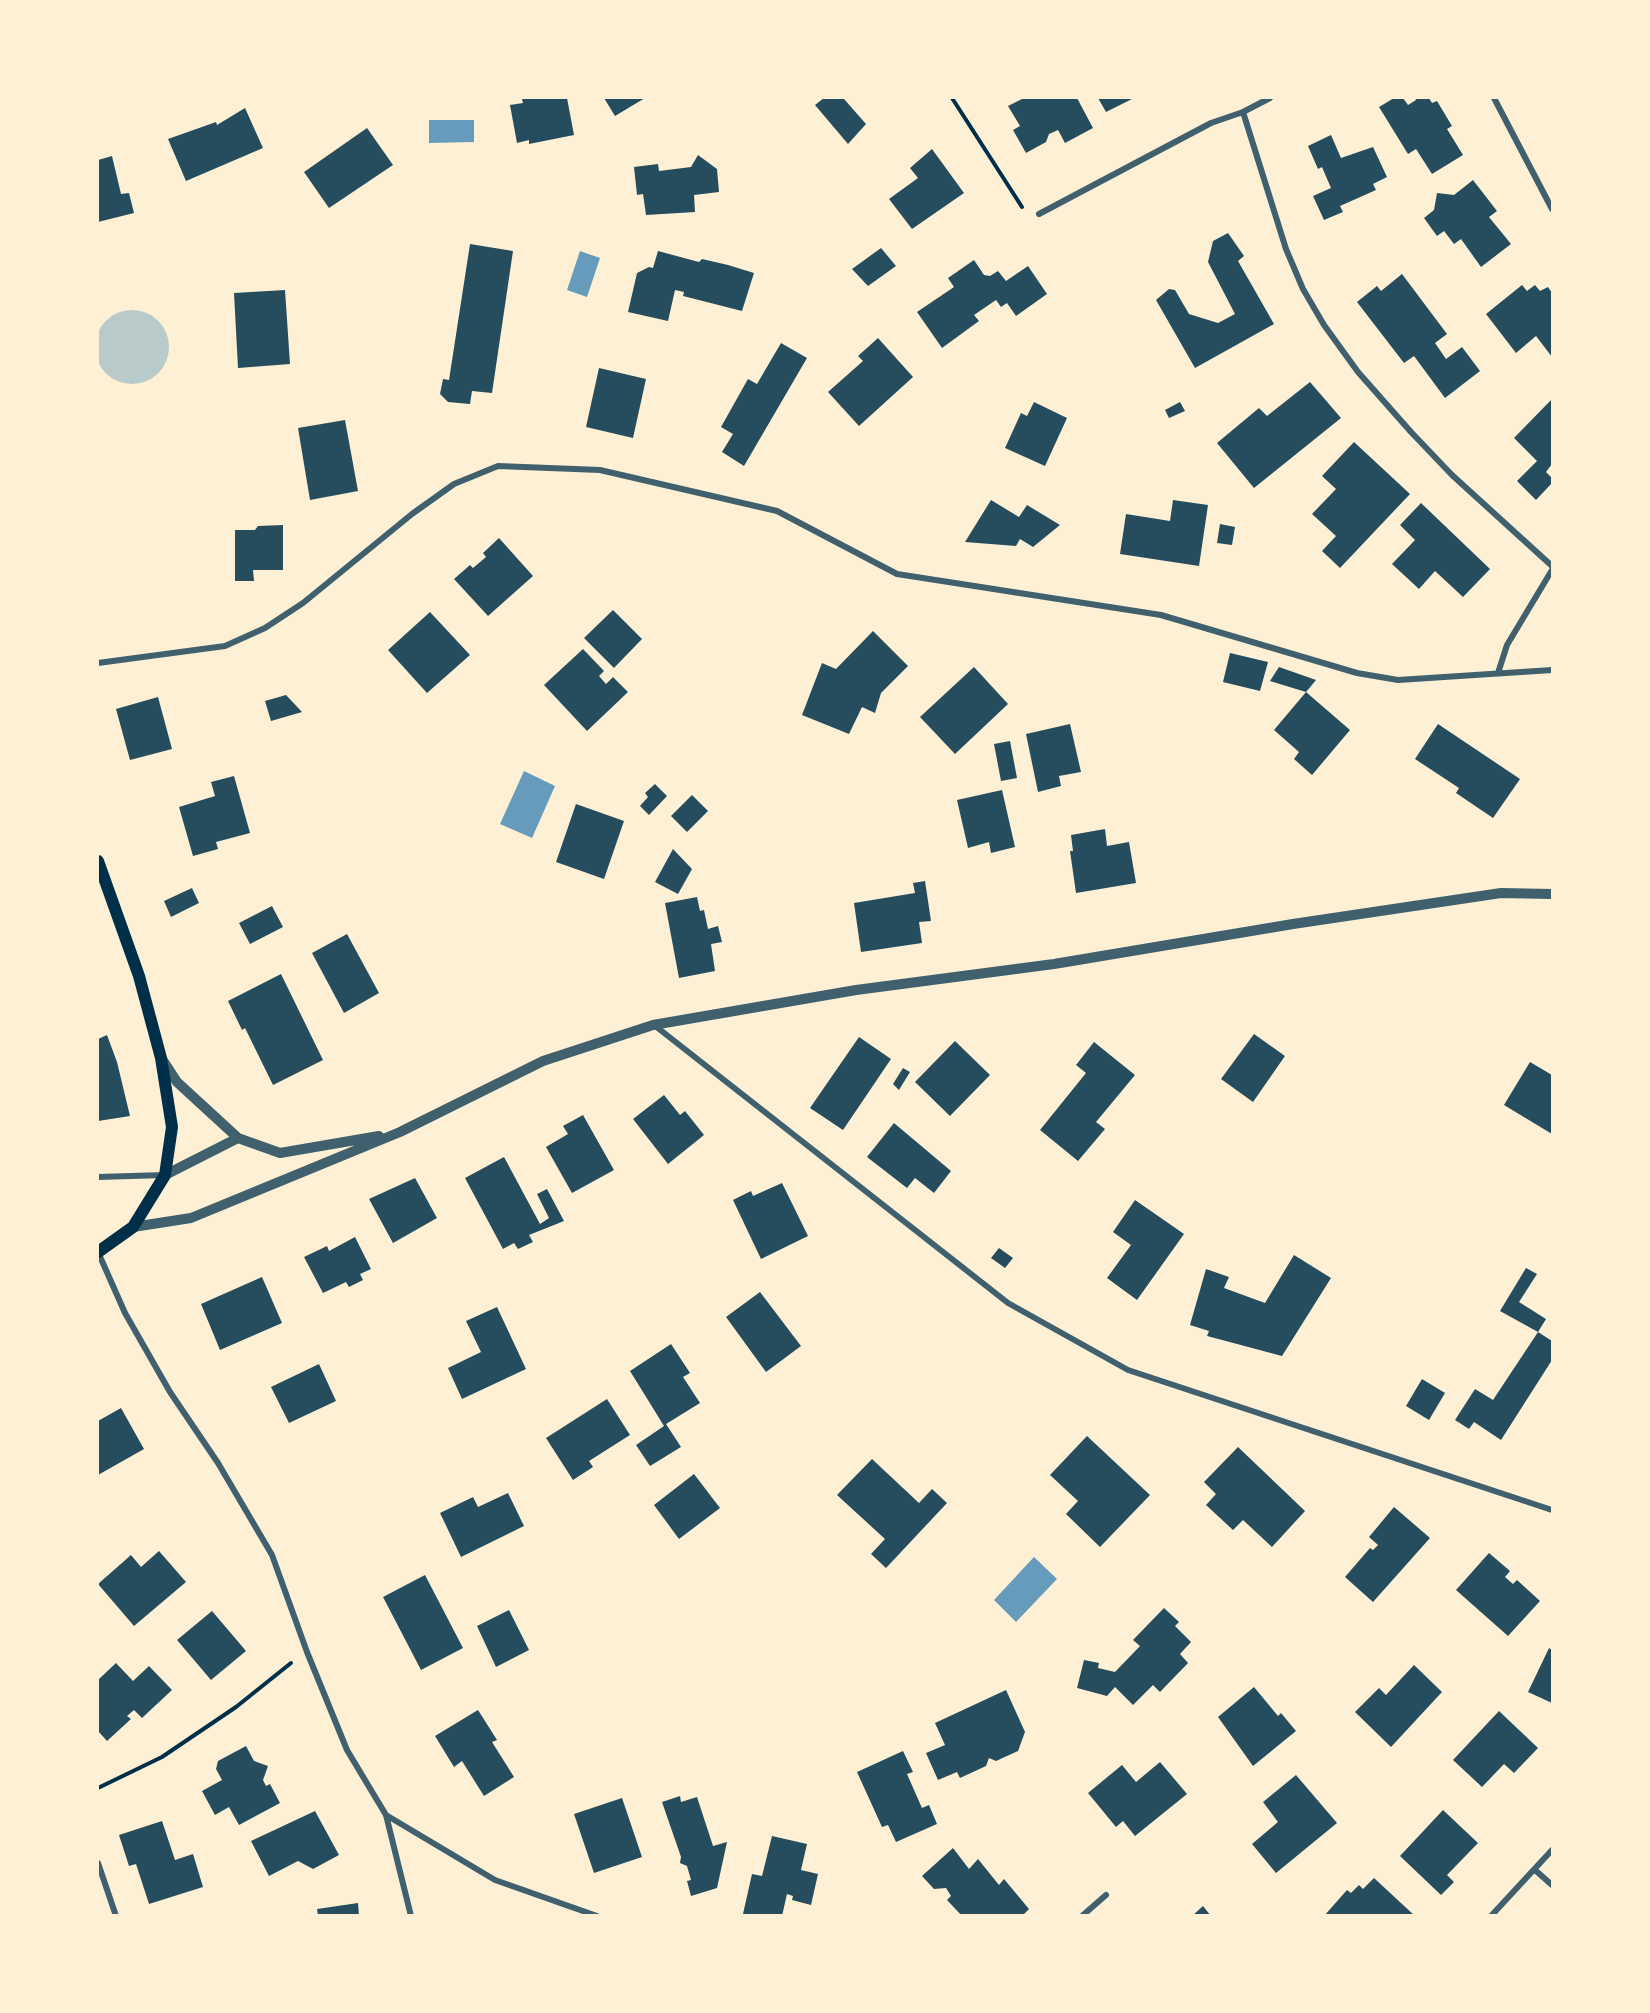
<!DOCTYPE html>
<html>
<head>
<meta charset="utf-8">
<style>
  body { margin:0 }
  #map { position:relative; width:1650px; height:2013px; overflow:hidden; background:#fdf0d5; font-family:Manrope,sans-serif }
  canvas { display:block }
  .frame { position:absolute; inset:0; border:99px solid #fdf0d5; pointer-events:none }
</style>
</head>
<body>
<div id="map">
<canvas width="1650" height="2013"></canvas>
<div class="frame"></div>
</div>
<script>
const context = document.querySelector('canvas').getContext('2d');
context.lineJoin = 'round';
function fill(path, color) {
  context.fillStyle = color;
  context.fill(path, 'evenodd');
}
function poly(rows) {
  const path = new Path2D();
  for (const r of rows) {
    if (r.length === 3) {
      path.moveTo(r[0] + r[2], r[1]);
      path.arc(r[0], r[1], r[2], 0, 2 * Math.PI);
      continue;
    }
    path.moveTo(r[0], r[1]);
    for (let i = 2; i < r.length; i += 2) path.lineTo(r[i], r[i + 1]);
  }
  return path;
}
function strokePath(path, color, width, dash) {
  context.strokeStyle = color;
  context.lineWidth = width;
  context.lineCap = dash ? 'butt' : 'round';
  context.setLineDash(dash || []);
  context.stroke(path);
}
fill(poly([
  [132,347,37]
]), '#b9caca');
fill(poly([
  [429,120,474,120,474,142,429,143],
  [580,251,600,258,587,297,567,290],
  [524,771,555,786,532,838,500,824],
  [1034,1557,1057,1579,1016,1622,994,1600]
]), '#669bbc');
fill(poly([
  [530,98,567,98,574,135,529,144,529,140,517,143,510,105,523,103,522,99],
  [604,98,645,98,615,116],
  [824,98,846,98,844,99,866,124,848,144,815,105],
  [1024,98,1077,98,1093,128,1065,143,1058,130,1049,134,1046,142,1026,153,1013,130,1020,126,1008,106],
  [1098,98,1134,98,1106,112],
  [1394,98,1403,98,1408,105,1416,100,1415,98,1429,98,1432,103,1437,101,1452,126,1447,129,1463,155,1432,174,1416,149,1408,154,1379,107],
  [245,108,263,148,186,181,168,139,216,122,217,125],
  [367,128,393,165,329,208,304,172],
  [1331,135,1341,158,1373,147,1387,177,1373,184,1376,190,1340,206,1343,212,1324,220,1313,196,1331,188,1322,167,1318,169,1308,146],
  [932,149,964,193,912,229,889,199,918,178,910,168],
  [698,155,717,169,719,192,694,195,695,212,646,215,643,194,637,195,634,167,658,164,659,171,691,167],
  [112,156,121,194,129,193,134,213,98,222,98,160],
  [1473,180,1497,211,1489,217,1511,244,1481,267,1461,239,1454,244,1444,231,1437,236,1424,218,1434,210,1437,193,1454,195],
  [1228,233,1244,256,1238,261,1274,324,1195,368,1156,300,1169,289,1175,290,1189,314,1218,323,1235,314,1208,262,1213,241],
  [470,244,513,251,492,393,472,391,470,404,448,402,440,394,443,379,449,380],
  [881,248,896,266,868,286,852,269],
  [658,251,699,262,702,259,728,265,754,273,742,311,683,296,684,292,675,290,668,321,628,312,637,273,649,267,653,268],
  [974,260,984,275,990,276,998,271,1006,281,1028,266,1047,294,1016,316,1007,303,1001,307,996,300,974,315,979,321,942,348,917,312,954,287,948,278],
  [1402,274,1447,334,1435,343,1446,359,1462,347,1480,371,1445,398,1414,356,1404,363,1357,302,1377,286,1381,291],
  [1522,285,1527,291,1535,285,1540,291,1548,287,1552,293,1552,357,1536,336,1516,353,1486,314],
  [285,290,290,364,238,368,234,293],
  [878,338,913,377,859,426,828,392,863,361,858,356],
  [781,343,807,358,744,466,722,452,733,434,721,427,748,379,757,384],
  [599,368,646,379,633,438,586,427],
  [1310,382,1341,418,1254,488,1217,443,1259,408,1267,416],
  [1552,399,1552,464,1546,472,1552,478,1552,483,1536,500,1517,481,1537,461,1514,438],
  [1034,402,1067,418,1045,466,1005,448,1021,413,1027,416],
  [1180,402,1185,411,1169,418,1165,410],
  [345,420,358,491,310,500,298,428],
  [1354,442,1410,494,1340,568,1322,551,1336,536,1312,514,1336,489,1322,476],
  [991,500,1019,517,1027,505,1060,525,1033,547,1020,539,1016,546,965,542],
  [1173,500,1208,505,1199,566,1120,554,1126,514,1170,521],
  [1421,503,1490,569,1463,597,1435,571,1419,589,1392,564,1415,540,1400,525],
  [1220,524,1235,527,1232,545,1217,543],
  [283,525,283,570,253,570,254,581,235,581,235,530,255,530,258,526],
  [499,538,533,576,488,616,454,579,470,565,473,568,486,557,483,553],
  [613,610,642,639,614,668,584,638],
  [430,612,470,655,427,693,388,650],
  [873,631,908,666,881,693,875,713,862,707,849,734,802,715,822,663,836,669],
  [583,649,604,671,599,676,606,684,613,677,628,692,587,731,544,685],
  [1230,653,1268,662,1260,691,1223,682],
  [974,667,1008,704,955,754,920,717],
  [1279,667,1316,680,1306,692,1270,681],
  [1306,692,1350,730,1312,775,1294,759,1299,752,1274,730],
  [286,695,302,712,271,721,265,701],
  [158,697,172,749,130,760,116,709],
  [1070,724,1081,772,1059,776,1061,786,1038,792,1026,734],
  [1438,724,1520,779,1493,818,1456,793,1459,788,1415,759],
  [1010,741,1017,778,1001,781,994,744],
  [234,776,250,833,216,842,218,849,193,856,179,807,215,796,211,782],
  [655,784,667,796,649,815,640,806,648,797,645,793],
  [1002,790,1015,847,991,853,989,842,968,848,957,800],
  [692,795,708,811,687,832,671,816],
  [576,804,624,821,604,879,556,862],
  [1105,829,1107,846,1129,842,1136,883,1076,893,1070,851,1073,851,1071,835],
  [673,849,692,869,678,894,655,882],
  [925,881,931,921,919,922,922,943,861,952,854,903,915,893,913,883],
  [192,888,199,903,171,917,164,901],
  [697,897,700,911,704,910,708,929,718,926,722,942,711,944,715,971,679,978,665,903],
  [272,906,283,927,250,944,239,923],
  [347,934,379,993,344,1013,312,953],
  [281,974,323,1060,273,1085,245,1028,242,1030,228,1001],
  [1254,1034,1285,1056,1253,1102,1221,1079],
  [107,1035,117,1062,130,1116,98,1121,98,1039],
  [859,1037,891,1059,843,1130,810,1108],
  [955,1041,990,1075,950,1116,915,1082],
  [1094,1042,1135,1075,1096,1122,1105,1129,1078,1161,1040,1130,1086,1073,1076,1065],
  [1530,1062,1552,1075,1552,1134,1504,1105],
  [903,1068,910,1072,899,1090,893,1084],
  [664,1095,680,1115,685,1111,704,1135,668,1164,633,1119],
  [583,1115,614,1170,572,1193,546,1147,568,1134,563,1126],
  [894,1123,951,1171,934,1193,915,1178,907,1188,867,1157],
  [504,1157,540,1224,549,1218,537,1194,547,1189,564,1221,529,1235,533,1242,518,1249,514,1243,503,1249,465,1178],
  [415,1178,437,1218,393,1243,369,1199],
  [782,1183,808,1236,761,1259,733,1200,751,1191,753,1196],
  [1135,1200,1184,1234,1137,1300,1107,1278,1131,1245,1113,1232],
  [355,1237,371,1269,360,1274,363,1280,349,1287,346,1282,323,1293,304,1257,327,1246,329,1251],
  [999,1248,1013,1258,1005,1268,991,1258],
  [1294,1255,1331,1278,1282,1356,1207,1336,1209,1331,1190,1325,1206,1269,1229,1277,1224,1288,1265,1303],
  [1526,1268,1537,1274,1519,1302,1546,1319,1538,1332,1500,1311],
  [262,1277,282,1323,220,1350,201,1304],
  [760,1292,801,1346,766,1372,726,1317],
  [497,1307,526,1369,462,1399,448,1368,481,1352,466,1321],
  [1538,1332,1552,1341,1552,1360,1501,1440,1474,1422,1469,1429,1455,1420,1475,1389,1493,1400],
  [671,1344,690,1373,683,1377,700,1403,666,1424,681,1447,650,1466,636,1445,664,1426,630,1371],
  [319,1364,336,1401,289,1423,271,1387],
  [1422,1379,1445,1393,1429,1420,1406,1406],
  [607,1399,630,1435,589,1461,593,1467,573,1480,546,1438],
  [121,1408,144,1449,98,1475,98,1421],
  [1087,1436,1150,1495,1100,1547,1066,1514,1078,1501,1050,1475],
  [1238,1447,1305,1511,1272,1547,1243,1520,1233,1530,1206,1505,1216,1494,1204,1482],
  [872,1459,919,1503,932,1489,947,1503,886,1568,871,1554,885,1539,837,1495],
  [694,1474,720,1508,679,1539,654,1505],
  [508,1493,524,1526,461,1557,440,1513,473,1497,478,1507],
  [1394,1507,1430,1538,1373,1602,1345,1577,1370,1548,1373,1550,1378,1545,1369,1537],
  [159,1551,186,1582,134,1626,98,1584,131,1555,141,1567],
  [1489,1553,1510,1571,1505,1577,1513,1584,1517,1580,1540,1601,1508,1636,1456,1590],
  [425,1575,463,1648,421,1670,383,1597],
  [1164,1608,1179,1622,1175,1626,1191,1642,1180,1654,1188,1663,1160,1692,1153,1685,1133,1705,1115,1687,1107,1696,1077,1688,1084,1660,1099,1663,1098,1668,1115,1672,1140,1646,1133,1640],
  [509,1610,529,1650,496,1667,477,1626],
  [212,1611,246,1651,211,1680,177,1640],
  [1549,1648,1552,1650,1552,1703,1528,1692],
  [116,1663,133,1681,149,1666,172,1690,142,1718,134,1710,127,1716,131,1719,107,1741,98,1731,98,1680],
  [1414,1665,1442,1692,1391,1747,1355,1712,1379,1688,1386,1695],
  [1254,1687,1278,1716,1281,1713,1296,1731,1253,1766,1218,1717],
  [1006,1690,1025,1732,1018,1751,996,1761,989,1758,986,1766,960,1778,957,1772,938,1780,926,1753,945,1745,935,1723],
  [478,1710,497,1740,492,1742,514,1777,484,1796,462,1761,454,1767,435,1736],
  [1499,1711,1538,1748,1514,1773,1504,1764,1482,1787,1453,1760],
  [246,1746,254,1761,268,1766,263,1780,266,1786,270,1784,280,1803,239,1825,229,1807,215,1815,202,1791,222,1780,216,1769,218,1761],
  [903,1751,913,1772,907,1774,922,1808,929,1805,937,1824,896,1842,888,1825,882,1827,857,1772],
  [1160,1762,1187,1794,1135,1836,1123,1821,1116,1827,1088,1793,1122,1765,1136,1782],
  [1296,1775,1337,1823,1276,1873,1252,1844,1278,1822,1263,1802],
  [680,1796,681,1802,697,1797,713,1846,727,1842,717,1888,691,1896,687,1881,691,1880,687,1866,680,1863,681,1857,662,1802],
  [622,1798,642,1857,594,1873,574,1814],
  [1443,1810,1478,1843,1447,1875,1454,1882,1441,1895,1400,1856],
  [315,1811,339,1855,313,1869,298,1861,269,1876,251,1841],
  [162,1821,175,1860,193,1854,203,1887,149,1904,136,1864,129,1866,119,1835],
  [772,1836,807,1844,801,1870,818,1874,811,1905,792,1900,793,1896,787,1894,782,1916,743,1914,752,1874,762,1876],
  [953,1848,969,1869,978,1859,999,1885,1004,1879,1029,1909,1022,1916,962,1916,947,1900,951,1896,946,1888,934,1889,922,1876],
  [1374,1878,1415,1916,1324,1916,1347,1890,1351,1893,1359,1885,1363,1889],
  [358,1903,359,1916,318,1916,317,1909],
  [1203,1906,1211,1916,1192,1916]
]), '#264d5e');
strokePath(poly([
  [952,98,1022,207],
  [98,1788,162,1757,236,1707,291,1663]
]), '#003049', 4);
strokePath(poly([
  [1494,98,1552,209],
  [1243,112,1286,249,1303,289,1324,325,1358,372,1411,432,1452,475,1552,566],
  [1039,214,1211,123,1243,112,1270,98],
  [98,663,225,646,265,628,303,603,412,514,454,484,498,466,600,470,777,511,897,574,1161,615,1357,673,1398,680,1552,670],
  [1498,673,1507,645,1552,570],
  [654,1025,1008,1303,1128,1370,1552,1510],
  [98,1177,165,1175],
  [98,1252,125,1313,170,1392,218,1463,272,1555,307,1652,347,1750,386,1815,411,1916],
  [386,1815,495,1880,597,1916],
  [98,1863,116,1916],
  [1535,1870,1552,1885],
  [1082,1916,1106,1895],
  [1491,1916,1552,1850]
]), '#3f606c', 6);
strokePath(poly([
  [162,1059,177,1082,238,1138],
  [165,1175,238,1138,280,1153,379,1136],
  [133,1227,191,1218,400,1132,543,1061,653,1025,856,990,1054,964,1293,924,1501,893,1552,894]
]), '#3f606c', 10);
strokePath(poly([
  [98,861,139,976,161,1058,172,1127,165,1175,133,1227,98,1252]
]), '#003049', 12);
</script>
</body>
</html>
